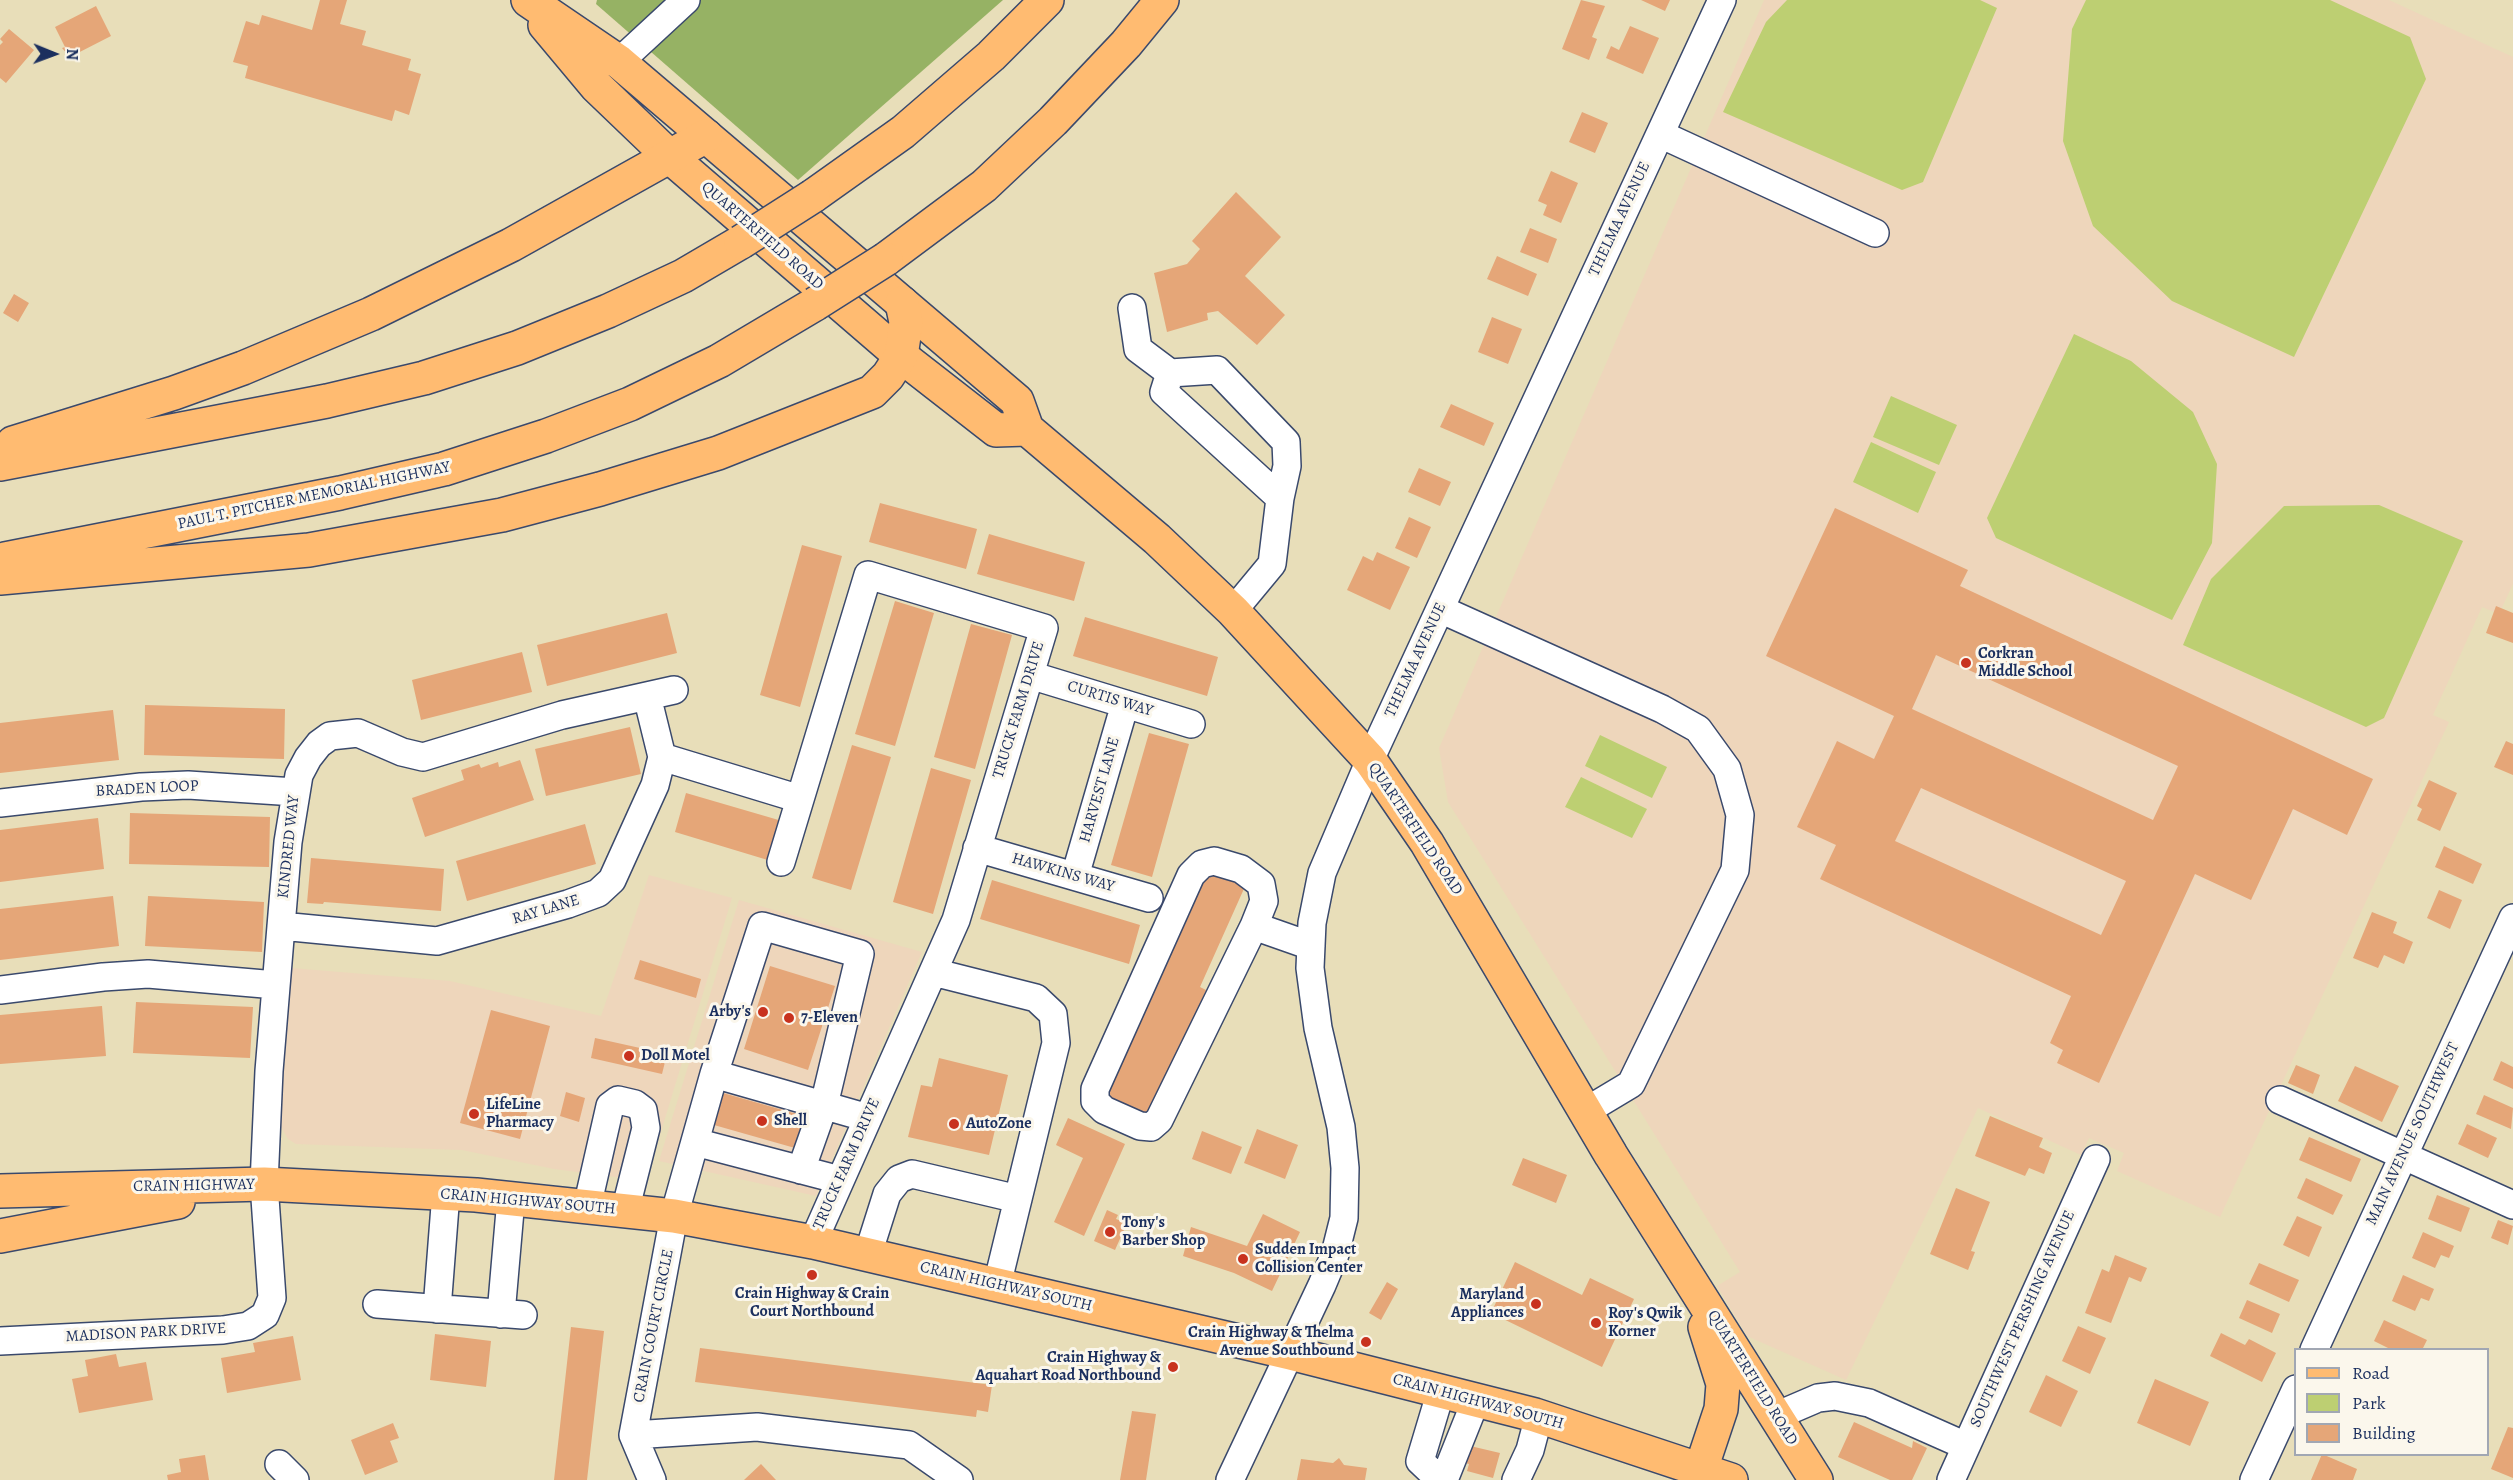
<!DOCTYPE html>
<html>
<head>
<meta charset="utf-8">
<style>
  body { margin:0 }
  #map { position:relative; width:2513px; height:1480px; overflow:hidden; background:#e8deb9; font-family:Alegreya,serif }
  canvas { display:block }
  .legend { position:absolute; left:2294px; top:1348px; width:195px; height:108px; box-sizing:border-box; background:#fbf7ec; border:2px solid #a1a7b3; margin:0; padding:8px 10px; list-style:none; font-size:18px; color:#1b2f5e }
  .legend li { display:flex; align-items:center; gap:12px; height:30px }
  .legend b { width:30px; border:2px solid #a1a7b3 }
  .north { position:absolute; left:24px; top:24px; width:60px; height:60px; -webkit-text-stroke:4px #fbf7ec; paint-order:stroke; rotate:91deg; font-size:16px; font-weight:700; line-height:24px; text-align:center; color:#1b2f5e }
  .north::after { content:''; display:block; margin:auto; width:21px; height:27px; background:#1b2f5e; clip-path:polygon(50% 0,100% 100%,50% 72%,0 100%) }
</style>
</head>
<body>
<div id="map">
<canvas width="2513" height="1480"></canvas>
<ul class="legend">
<li><b style="height:8px;background:#ffbb71"></b>Road</li>
<li><b style="height:16px;background:#bdcf72"></b>Park</li>
<li><b style="height:16px;background:#e5a678"></b>Building</li>
</ul>
<div class="north">N</div>
</div>
<script>
const context = document.querySelector('canvas').getContext('2d');
context.lineJoin = 'round';
function fill(path, color) {
  context.fillStyle = color;
  context.fill(path, 'evenodd');
}
function poly(rows) {
  const path = new Path2D();
  for (const r of rows) {
    path.moveTo(r[0], r[1]);
    for (let i = 2; i < r.length; i += 2) path.lineTo(r[i], r[i + 1]);
  }
  return path;
}
function strokePath(path, color, width, dash) {
  context.strokeStyle = color;
  context.lineWidth = width;
  context.lineCap = dash ? 'butt' : 'round';
  context.setLineDash(dash || []);
  context.stroke(path);
}
function write(font, color, halo, rows, align = 'center') {
  context.font = font + ' Alegreya,serif';
  context.lineWidth = 6;
  context.setLineDash([]);
  context.textBaseline = 'middle';
  context.strokeStyle = halo;
  context.fillStyle = color;
  for (const [text, x, y, turn = 0] of rows) {
    context.save();
    context.translate(x, y);
    context.rotate((+turn || 0) * Math.PI / 180);
    context.textAlign = isNaN(turn) ? turn : align;
    if (halo) context.strokeText(text, 0, 0);
    context.fillText(text, 0, 0);
    context.restore();
  }
}
fill(poly([
  [1764,0,2389,0,2513,57,2513,584,2499,614,2482,607,2433,715,2449,722,2220,1217,2117,1171,2124,1153,2089,1138,2081,1155,1978,1108,1846,1380,1747,1336,1717,1286,1740,1272,1448,802,1439,748],
  [649,875,732,898,646,1181,554,1169,462,1150,296,1144,288,1139,280,1125,291,968,450,981,601,1016],
  [739,900,922,952,816,1196,659,1161]
]), '#eed6bb');
fill(poly([
  [1787,0,1980,0,1997,8,1923,182,1902,190,1723,112,1766,22],
  [2086,0,2330,0,2410,37,2426,79,2294,357,2172,301,2093,226,2063,141,2072,29],
  [2074,334,2131,361,2193,412,2217,464,2212,543,2172,620,1996,538,1987,518],
  [1891,396,1957,425,1939,465,1873,437],
  [1871,442,1936,472,1918,513,1853,482],
  [2379,505,2463,541,2384,718,2366,727,2183,645,2211,579,2284,506],
  [1600,735,1667,767,1652,798,1585,766],
  [1581,777,1647,809,1632,838,1565,807]
]), '#bdcf72');
fill(poly([
  [597,0,1003,0,798,180,596,4]
]), '#96b264');
fill(poly([
  [320,0,347,0,340,24,366,31,362,45,411,59,408,70,421,74,409,115,395,110,392,121,245,78,248,66,233,62,246,21,259,25,262,15,312,30],
  [1581,0,1605,6,1592,37,1597,39,1589,60,1562,49],
  [1641,0,1670,0,1665,11],
  [96,6,111,36,70,57,62,48,65,47,55,27],
  [1630,26,1659,38,1643,74,1606,58,1611,46,1619,50],
  [9,29,34,50,6,83,0,78,0,45,3,42,0,39],
  [1582,112,1608,123,1595,153,1569,142],
  [1551,171,1578,183,1561,223,1543,215,1547,205,1538,201],
  [1236,192,1281,237,1245,276,1285,315,1257,345,1218,311,1207,313,1208,320,1167,332,1154,273,1187,264,1200,249,1192,241],
  [1530,228,1557,239,1548,263,1520,252],
  [1497,256,1537,274,1528,296,1487,279],
  [14,294,29,303,18,322,3,313],
  [1492,317,1522,329,1508,364,1478,352],
  [1451,404,1494,423,1484,446,1440,427],
  [1419,468,1451,482,1440,506,1408,492],
  [880,503,977,529,966,569,869,542],
  [1835,508,1968,570,1960,586,2373,779,2347,835,2293,809,2251,900,2195,874,2099,1083,2057,1063,2063,1050,2050,1043,2071,996,1820,879,1836,845,1797,827,1837,741,1874,759,1894,716,1766,656],
  [1936,655,2178,766,2153,820,1912,709],
  [1921,788,2126,881,2101,935,1895,841],
  [1409,517,1431,527,1417,558,1395,548],
  [989,534,1085,562,1074,601,977,574],
  [802,545,842,556,800,707,760,695],
  [1377,552,1410,567,1390,610,1347,590,1363,556,1373,561],
  [895,601,934,613,895,746,855,734],
  [2496,606,2513,613,2513,643,2486,633],
  [667,613,677,653,547,686,537,645],
  [1085,617,1218,657,1207,696,1073,656],
  [971,624,1012,635,975,769,934,757],
  [522,652,532,692,421,720,412,680],
  [145,705,285,709,284,759,144,755],
  [113,710,119,760,0,773,0,723],
  [630,727,641,774,546,796,535,749],
  [1149,733,1189,744,1152,877,1111,865],
  [2506,741,2513,744,2513,775,2494,767],
  [852,745,891,757,851,890,812,878],
  [520,760,534,800,425,837,412,798,464,780,461,770,479,764,481,768,498,762,499,767],
  [931,768,971,780,933,914,893,902],
  [2429,780,2457,793,2440,831,2417,820,2422,809,2417,806],
  [686,793,782,821,771,861,675,832],
  [130,813,270,817,269,867,129,864],
  [98,818,104,869,0,882,0,830],
  [585,824,596,864,467,901,456,861],
  [2444,846,2482,864,2473,884,2435,867],
  [311,858,444,869,441,911,324,902,323,904,307,903],
  [1206,863,1247,882,1200,987,1206,990,1149,1119,1102,1099],
  [992,880,1140,925,1129,964,980,919],
  [2439,890,2462,900,2450,929,2427,918],
  [113,896,119,946,0,960,0,909],
  [148,896,264,902,262,952,145,946],
  [2372,912,2397,922,2393,933,2413,942,2404,964,2384,955,2378,968,2353,958],
  [640,960,701,979,696,998,634,979],
  [770,966,835,986,808,1070,744,1049],
  [136,1002,253,1007,250,1058,133,1053],
  [102,1006,106,1056,0,1064,0,1015],
  [491,1010,550,1026,520,1139,460,1123],
  [595,1038,667,1054,662,1074,591,1058],
  [939,1058,1008,1075,989,1155,908,1137,921,1085,932,1087],
  [2501,1061,2513,1067,2513,1089,2493,1080],
  [2296,1065,2320,1075,2313,1094,2288,1083],
  [2355,1066,2399,1086,2382,1122,2338,1101],
  [566,1092,585,1098,579,1122,560,1116],
  [723,1093,811,1118,802,1150,714,1125],
  [2484,1095,2513,1108,2511,1129,2476,1114],
  [1990,1116,2043,1138,2039,1147,2052,1153,2044,1174,2029,1168,2025,1176,1975,1156],
  [1068,1118,1125,1144,1084,1236,1054,1222,1083,1158,1056,1145],
  [2467,1124,2497,1138,2488,1158,2458,1144],
  [1257,1129,1298,1145,1285,1179,1244,1163],
  [1202,1131,1242,1147,1231,1174,1192,1159],
  [2309,1137,2361,1159,2351,1182,2299,1160],
  [1523,1158,1567,1175,1556,1203,1512,1185],
  [2306,1178,2343,1195,2333,1215,2297,1198],
  [1956,1188,1990,1202,1971,1251,1975,1252,1968,1270,1930,1254],
  [2437,1195,2470,1208,2461,1232,2428,1219],
  [1107,1210,1118,1215,1116,1219,1127,1223,1115,1250,1094,1241],
  [1263,1214,1300,1232,1272,1291,1234,1273,1183,1256,1191,1227,1247,1246],
  [2297,1216,2322,1227,2309,1257,2283,1245],
  [2498,1220,2513,1226,2508,1245,2491,1238],
  [2423,1232,2454,1246,2449,1258,2441,1255,2435,1268,2412,1258],
  [2115,1255,2147,1268,2141,1282,2129,1277,2111,1323,2085,1313,2102,1269,2109,1272],
  [1515,1262,1582,1295,1590,1278,1634,1299,1602,1367,1491,1313],
  [2259,1263,2299,1280,2289,1302,2249,1284],
  [2403,1275,2434,1289,2429,1301,2421,1298,2415,1311,2392,1301],
  [1387,1282,1398,1289,1381,1320,1369,1313],
  [2247,1300,2280,1314,2272,1333,2239,1318],
  [2384,1320,2427,1340,2422,1350,2392,1350,2374,1341],
  [2078,1326,2106,1338,2090,1374,2062,1361],
  [571,1327,604,1331,587,1480,554,1480],
  [2221,1333,2245,1345,2249,1339,2276,1353,2262,1382,2210,1356],
  [435,1334,491,1341,486,1387,430,1380],
  [293,1336,301,1380,227,1393,221,1358,255,1352,253,1343],
  [700,1348,992,1385,988,1412,977,1410,976,1417,695,1382],
  [116,1354,119,1367,146,1362,153,1400,79,1413,72,1379,88,1376,85,1360],
  [2046,1375,2078,1391,2061,1427,2029,1412],
  [2155,1379,2209,1402,2190,1446,2137,1423],
  [1132,1411,1156,1414,1146,1480,1120,1480],
  [1854,1422,1912,1448,1913,1441,1927,1448,1912,1480,1890,1480,1838,1457],
  [393,1423,399,1438,390,1441,398,1462,365,1475,351,1440],
  [2508,1427,2513,1428,2513,1478,2491,1469],
  [1466,1445,1500,1453,1493,1478,1467,1471,1469,1464,1461,1462],
  [2322,1454,2357,1469,2353,1480,2311,1480],
  [205,1455,209,1480,168,1480,167,1475,181,1472,179,1459],
  [1339,1458,1344,1465,1367,1468,1365,1480,1297,1480,1301,1459,1333,1463],
  [761,1464,776,1480,744,1480]
]), '#e5a678');
const minor = poly([
  [619,62,686,0],
  [1660,134,1875,233],
  [1132,308,1138,349,1170,373],
  [1440,609,1662,709,1698,729,1727,769,1740,815,1735,870,1631,1084,1586,1111],
  [1233,611,1272,564,1280,498,1287,466,1286,442,1217,370,1170,373,1164,392,1280,498],
  [1030,675,1191,724],
  [662,757,800,799],
  [0,803,141,787,188,785,295,792],
  [977,848,1149,898],
  [781,862,868,575,1044,628,956,920,813,1242],
  [1075,876,1125,704],
  [281,926,437,941,568,904,598,893,612,880,655,785,662,757,647,696],
  [1254,926,1159,1120,1151,1127,1140,1126,1104,1110,1095,1101,1095,1089,1191,875,1202,864,1214,861,1241,869,1261,884,1264,901,1254,926,1311,946],
  [933,972,1036,998,1053,1014,1056,1043,997,1285],
  [0,990,103,977,148,974,276,985],
  [714,1074,762,926,860,954,824,1105,801,1170],
  [2280,1100,2513,1205],
  [695,1142,840,1180],
  [587,1207,610,1106,618,1100,635,1104,643,1110,646,1128,625,1211],
  [868,1254,887,1194,899,1179,912,1174,1018,1199],
  [377,1304,523,1315],
  [437,1309,446,1193],
  [501,1314,511,1199],
  [0,1341,223,1330,248,1326,265,1315,272,1298,264,1184,269,1071,288,842,299,775,308,758,319,744,330,736,358,733,402,752,423,757,562,715,674,690],
  [2314,1350,2513,918],
  [1776,1416,1818,1398,1835,1396,1869,1403,1966,1446],
  [633,1435,674,1216,714,1074,868,1118],
  [279,1464,295,1480],
  [652,1480,633,1435,757,1427,909,1445,959,1480],
  [1230,1480,1322,1285,1335,1254,1344,1218,1345,1168,1341,1127,1318,1028,1310,968,1312,923,1322,873,1370,760,1722,0],
  [1440,1480,1420,1461,1441,1391],
  [1444,1480,1476,1400],
  [1516,1480,1530,1450,1539,1416],
  [1951,1480,2096,1159],
  [2254,1480,2296,1389]
]);
const major = poly([
  [528,0,619,62,1017,401,1027,429,1157,539,1233,611,1370,760,1427,843,1611,1155,1816,1480],
  [545,25,596,86,669,156,901,356,996,430,1027,429],
  [0,1191,264,1184,476,1195,674,1216,813,1242,1290,1353,1535,1415,1731,1480],
  [0,1236,178,1202],
  [1701,1469,1721,1409,1723,1384,1705,1327]
]);
const highway = poly([
  [813,196,903,132,991,56,1047,0],
  [886,259,984,186,1053,121,1126,44,1162,0],
  [13,443,174,393,243,368,371,314,511,245,706,136],
  [0,464,327,401,424,378,517,348,608,311,683,276,741,242],
  [5,559,340,493,444,469,546,436,630,404,719,361,815,304],
  [0,578,309,550,502,515,600,489,718,453,872,392,888,376,901,356,906,322,902,303]
]);
strokePath(minor, '#3a496c', 30);
strokePath(major, '#3a496c', 36);
strokePath(highway, '#3a496c', 36);
strokePath(minor, '#fff', 27);
strokePath(major, '#ffbb71', 33);
strokePath(highway, '#ffbb71', 33);
const highwayBridge = poly([
  [741,242,813,196],
  [815,304,886,259]
]);
strokePath(highwayBridge, '#3a496c', 36, []);
strokePath(highwayBridge, '#ffbb71', 33);
for (const [x, y, r, color] of [
  [1966,663,6,"#c8321e"],
  [763,1012,6,"#c8321e"],
  [789,1018,6,"#c8321e"],
  [629,1056,6,"#c8321e"],
  [474,1114,6,"#c8321e"],
  [762,1121,6,"#c8321e"],
  [954,1124,6,"#c8321e"],
  [1110,1232,6,"#c8321e"],
  [1243,1259,6,"#c8321e"],
  [812,1275,6,"#c8321e"],
  [1536,1304,6,"#c8321e"],
  [1596,1323,6,"#c8321e"],
  [1366,1342,6,"#c8321e"],
  [1173,1367,6,"#c8321e"]
]) {
  const dot = new Path2D();
  dot.arc(x, y, r, 0, 2 * Math.PI);
  context.fillStyle = color;
  context.fill(dot);
  strokePath(dot, '#fbf7ec', 2);
}
write('16px', '#1b2f5e', '#fbf7ec', [
  ["THELMA AVENUE",1620,219,-65],
  ["QUARTERFIELD ROAD",762,236,41],
  ["PAUL T. PITCHER MEMORIAL HIGHWAY",314,496,-12],
  ["THELMA AVENUE",1416,660,-65],
  ["CURTIS WAY",1110,699,17],
  ["TRUCK FARM DRIVE",1019,710,-73],
  ["BRADEN LOOP",147,789,-3],
  ["HARVEST LANE",1100,790,-74],
  ["QUARTERFIELD ROAD",1415,829,56],
  ["KINDRED WAY",289,847,-84],
  ["HAWKINS WAY",1063,873,16],
  ["RAY LANE",546,910,-17],
  ["MAIN AVENUE SOUTHWEST",2413,1134,-65],
  ["TRUCK FARM DRIVE",847,1164,-66],
  ["CRAIN HIGHWAY",194,1186,-1],
  ["CRAIN HIGHWAY SOUTH",528,1202,5],
  ["CRAIN HIGHWAY SOUTH",1006,1287,13],
  ["SOUTHWEST PERSHING AVENUE",2023,1319,-66],
  ["CRAIN COURT CIRCLE",654,1326,-79],
  ["MADISON PARK DRIVE",146,1333,-3],
  ["QUARTERFIELD ROAD",1752,1378,58],
  ["CRAIN HIGHWAY SOUTH",1478,1402,15]
]);
write('bold 16px', '#1b2f5e', '#fbf7ec', [
  ["Corkran",1978,654],
  ["Middle School",1978,672],
  ["Arby's",751,1012,"right"],
  ["7-Eleven",801,1018],
  ["Doll Motel",641,1056],
  ["LifeLine",486,1105],
  ["Pharmacy",486,1123],
  ["Shell",774,1121],
  ["AutoZone",966,1124],
  ["Tony's",1122,1223],
  ["Barber Shop",1122,1241],
  ["Sudden Impact",1255,1250],
  ["Collision Center",1255,1268],
  ["Crain Highway & Crain",812,1294,"center"],
  ["Court Northbound",812,1312,"center"],
  ["Maryland",1524,1295,"right"],
  ["Appliances",1524,1313,"right"],
  ["Roy's Qwik",1608,1314],
  ["Korner",1608,1332],
  ["Crain Highway & Thelma",1354,1333,"right"],
  ["Avenue Southbound",1354,1351,"right"],
  ["Crain Highway &",1161,1358,"right"],
  ["Aquahart Road Northbound",1161,1376,"right"]
], 'left');
</script>
</body>
</html>
